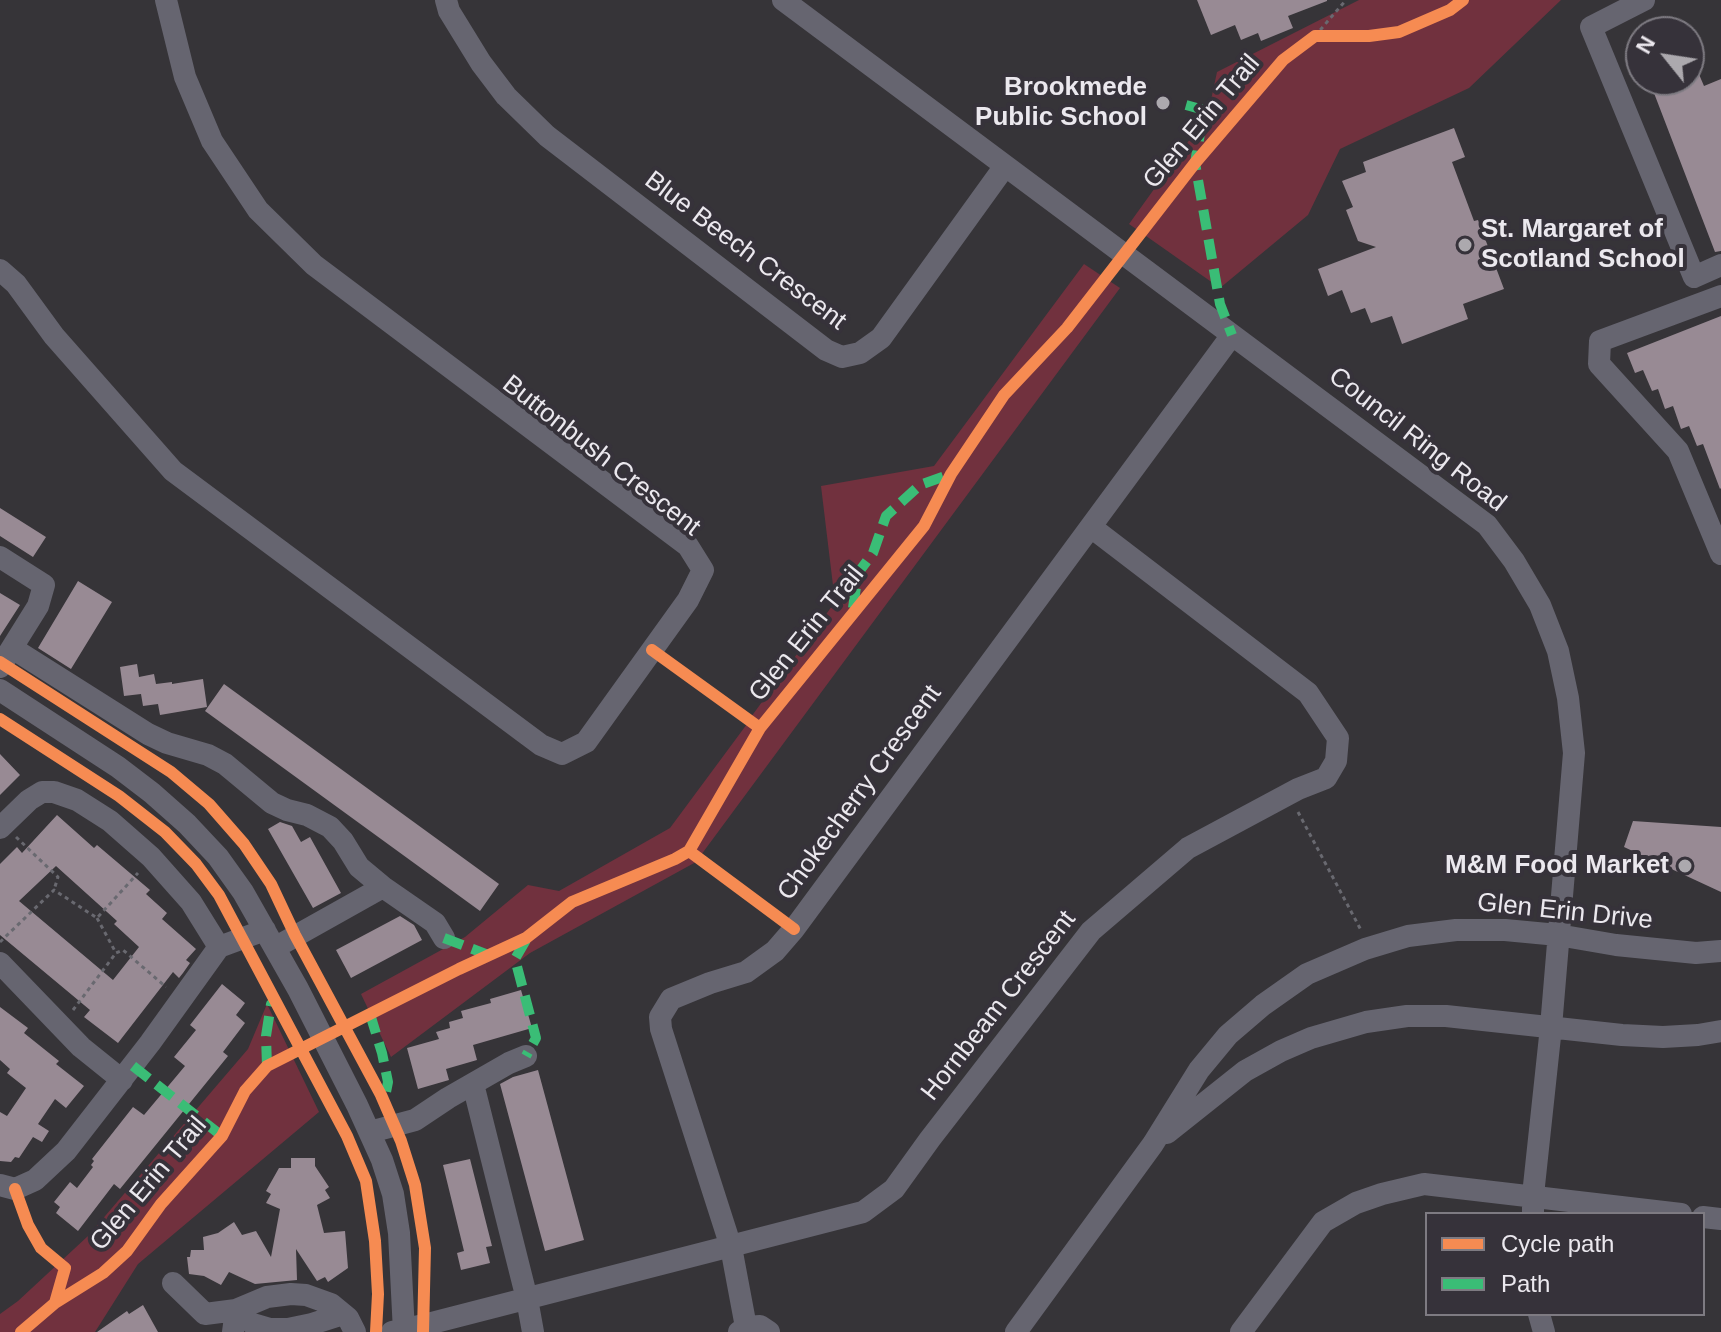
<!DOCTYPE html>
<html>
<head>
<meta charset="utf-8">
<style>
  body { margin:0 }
  #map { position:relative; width:1721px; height:1332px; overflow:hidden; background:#363438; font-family:Arial,sans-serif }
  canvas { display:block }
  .legend { position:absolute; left:1425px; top:1212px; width:280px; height:104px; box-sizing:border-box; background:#36323a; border:2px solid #7e7b82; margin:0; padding:10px 14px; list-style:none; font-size:24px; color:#ebe8ee }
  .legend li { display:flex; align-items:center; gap:16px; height:40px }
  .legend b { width:40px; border:2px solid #7e7b82 }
  .north { position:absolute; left:1625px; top:16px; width:80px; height:80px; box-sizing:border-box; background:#36323a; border:2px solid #7e7b82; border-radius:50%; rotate:300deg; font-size:22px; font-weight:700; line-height:32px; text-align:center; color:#ebe8ee }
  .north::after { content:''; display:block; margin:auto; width:28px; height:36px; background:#aca9ae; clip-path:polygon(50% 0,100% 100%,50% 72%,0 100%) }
</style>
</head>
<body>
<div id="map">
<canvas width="1721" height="1332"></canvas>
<ul class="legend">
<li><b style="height:10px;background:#f68b52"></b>Cycle path</li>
<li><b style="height:10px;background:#3abd76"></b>Path</li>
</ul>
<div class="north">N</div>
</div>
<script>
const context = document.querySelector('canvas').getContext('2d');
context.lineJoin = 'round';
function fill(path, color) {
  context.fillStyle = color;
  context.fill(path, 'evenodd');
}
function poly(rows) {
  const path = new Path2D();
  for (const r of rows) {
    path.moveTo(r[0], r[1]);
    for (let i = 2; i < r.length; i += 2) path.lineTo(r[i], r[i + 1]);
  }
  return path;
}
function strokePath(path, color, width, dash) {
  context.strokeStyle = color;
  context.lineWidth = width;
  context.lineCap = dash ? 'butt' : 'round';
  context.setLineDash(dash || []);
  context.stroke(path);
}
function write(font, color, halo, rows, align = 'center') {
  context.font = font + ' Arial,sans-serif';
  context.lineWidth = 8;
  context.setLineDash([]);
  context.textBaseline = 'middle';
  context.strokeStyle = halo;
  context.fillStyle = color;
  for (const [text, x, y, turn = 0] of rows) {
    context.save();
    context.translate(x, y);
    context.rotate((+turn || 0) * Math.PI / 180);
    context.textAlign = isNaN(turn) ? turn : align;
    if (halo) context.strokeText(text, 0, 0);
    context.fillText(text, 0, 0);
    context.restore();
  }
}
fill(poly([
  [1359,0,1561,0,1469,88,1340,149,1308,215,1220,288,1129,224,1208,114,1217,72],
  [1084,264,1120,288,701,855,772,908,768,914,696,862,530,953,391,1057,361,994,465,937,528,885,559,891,670,828,747,724,685,678,689,672,751,717,835,602,821,486,934,466],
  [267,1004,319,1112,138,1264,95,1332,0,1332,0,1314,18,1301,88,1236,248,1049]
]), '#71313e');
fill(poly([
  [1197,0,1327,0,1327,1,1288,16,1293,28,1261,41,1258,33,1241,40,1235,25,1211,35],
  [1689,51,1704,86,1721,79,1721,251,1715,252,1649,80,1689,80],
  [1454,128,1465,157,1452,162,1474,221,1478,220,1504,289,1463,304,1468,319,1402,344,1392,316,1371,323,1365,308,1351,313,1342,290,1328,296,1318,269,1376,247,1358,241,1346,210,1353,207,1342,181,1366,172,1363,162],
  [1721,316,1721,488,1720,489,1703,444,1697,446,1689,426,1681,429,1673,406,1665,409,1658,389,1652,391,1643,370,1635,373,1627,353],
  [0,508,46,537,33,557,0,536],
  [78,581,112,602,71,669,38,648],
  [0,593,20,605,0,636],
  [137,664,139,677,154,674,156,684,172,682,172,684,203,679,207,707,160,715,158,704,143,706,141,694,124,696,120,667],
  [224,684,499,884,480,911,205,711],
  [0,754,20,775,0,795],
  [57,815,94,848,97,845,150,890,146,894,167,913,162,919,196,949,186,960,190,963,183,973,179,978,173,972,118,1043,84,1017,90,1010,0,935,0,864,17,847,22,853],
  [56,866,117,921,114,924,139,947,113,980,19,901],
  [1633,821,1721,827,1721,892,1624,847],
  [280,822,292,826,301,842,310,837,341,893,313,908,268,829],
  [400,916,414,925,422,940,351,978,336,950],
  [222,984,245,1003,236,1015,245,1023,223,1052,228,1056,120,1189,114,1184,78,1231,56,1213,60,1207,54,1202,70,1182,77,1188,93,1167,91,1165,94,1161,92,1159,133,1107,144,1115,185,1066,174,1057,196,1030,190,1025],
  [521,990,532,1028,473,1045,477,1060,446,1069,449,1080,418,1089,407,1048,439,1039,436,1032,450,1028,449,1022,463,1018,461,1011,491,1003,490,999],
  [0,1007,28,1028,24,1033,59,1061,56,1064,84,1086,66,1108,55,1099,38,1124,49,1131,42,1142,33,1137,19,1158,15,1157,11,1162,0,1161,0,1112,7,1116,26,1088,7,1073,10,1069,0,1060],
  [538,1070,584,1240,545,1251,500,1084,513,1077],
  [291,1158,315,1158,315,1166,329,1187,325,1190,330,1198,317,1205,324,1233,345,1231,348,1268,328,1282,325,1277,317,1281,296,1249,297,1280,255,1284,229,1272,221,1285,204,1276,189,1274,187,1257,190,1257,191,1250,204,1250,203,1237,218,1233,234,1222,242,1235,256,1231,271,1257,280,1209,266,1203,271,1194,266,1191,279,1168,291,1168],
  [470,1159,492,1246,486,1247,490,1263,461,1270,457,1253,464,1251,443,1165],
  [143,1305,158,1332,97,1332,127,1311,129,1314]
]), '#988a94');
strokePath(poly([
  [1315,36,1346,0],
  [1298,812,1362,932],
  [16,837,58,877,54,890],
  [97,918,116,953,123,950,166,987],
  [0,942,54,890,97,918,138,873],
  [73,1010,116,953]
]), '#696970', 3, [4, 4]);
strokePath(poly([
  [446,0,449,11,481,63,506,96,547,136,826,350,842,357,860,353,881,338,1005,166],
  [783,0,1487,525,1514,561,1540,605,1558,651,1568,698,1574,753,1551,1027,1533,1195,1533,1214],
  [1644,0,1591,27,1694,277,1721,265],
  [0,270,16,284,54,336,173,471,541,745,562,754,586,742,688,600,703,570,688,546,314,265,258,210,212,141,185,77,166,0],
  [1721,296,1600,341,1599,364,1678,451,1721,554],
  [0,557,44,585,38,606,0,667],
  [12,648,148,734,167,743,208,755,225,764,272,803,287,810,307,815,330,827,343,841,359,867,383,887,435,923,444,938],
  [0,690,118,767,152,793,187,824,218,857,243,892,298,989,357,1105,382,1160,393,1194,399,1233,404,1332],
  [0,828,29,800,42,792,54,792,77,800,110,821,151,857,191,902,219,947,150,1043,66,1151,35,1180,15,1189,0,1185],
  [219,947,265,930],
  [276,947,383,887],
  [0,963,81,1047,122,1080],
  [473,1084,527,1299,533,1332],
  [370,1132,415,1120,448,1098,509,1063,526,1056],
  [1167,1133,1245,1071,1281,1051,1311,1038,1366,1022,1407,1016,1446,1016,1622,1035,1663,1037,1698,1035,1721,1031],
  [1703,1217,1721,1219],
  [173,1283,205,1314,236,1310],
  [1539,1314,1544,1332],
  [253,1324,270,1329,288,1329,312,1324,343,1314],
  [746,1327,731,1247,661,1029,660,1017,671,999,710,983,746,972,775,951,794,929,1232,335],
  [233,1332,236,1310,267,1297,291,1294,306,1295,331,1304,348,1318,355,1332],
  [392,1332,428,1324,863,1212,894,1189,930,1139,1091,931,1188,848,1298,789,1326,778,1336,761,1338,738,1308,693,1091,527],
  [739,1332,746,1327,760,1326,769,1332],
  [1016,1332,1153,1144,1199,1070,1228,1035,1263,1005,1307,974,1365,949,1408,936,1456,930,1505,930,1558,935,1616,945,1696,953,1721,951],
  [1241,1332,1323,1222,1356,1203,1382,1194,1424,1184,1681,1214]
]), '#666570', 22);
strokePath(poly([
  [1186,105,1204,110,1195,163,1220,304,1232,335],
  [853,608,858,573,873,553,886,516,920,485,951,474],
  [444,938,491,956],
  [526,940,515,959,536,1038,526,1056],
  [370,1014,382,1053,388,1082,386,1092,381,1095],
  [133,1066,222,1136],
  [267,1066,266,1036,271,1004,276,1001]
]), '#3abd76', 10, [20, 10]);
strokePath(poly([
  [652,650,760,728],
  [0,662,171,772,209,804,244,844,271,884,295,935,381,1095,401,1141,415,1185,425,1248,423,1332],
  [0,719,119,796,165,832,196,864,219,895,347,1136,366,1181,375,1241,378,1294,376,1332],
  [689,851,794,929],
  [15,1189,28,1225,41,1248,65,1268,55,1303],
  [21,1332,55,1303,103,1273,127,1251,161,1204,222,1136,245,1091,267,1066,459,969,526,938,572,902,675,859,689,851,760,728,924,526,951,474,1004,395,1067,328,1195,163,1283,60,1315,36,1369,36,1399,32,1450,10,1463,0]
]), '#f68b52', 12);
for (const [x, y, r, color] of [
  [1163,103,8,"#aca9ae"],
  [1465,245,8,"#aca9ae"],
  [1685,866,8,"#aca9ae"]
]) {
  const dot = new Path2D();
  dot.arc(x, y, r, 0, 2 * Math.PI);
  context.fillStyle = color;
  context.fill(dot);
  strokePath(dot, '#36323a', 3);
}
write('bold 26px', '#ebe8ee', '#36323a', [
  ["Brookmede",1147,88],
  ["Public School",1147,118],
  ["St. Margaret of",1481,230,"left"],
  ["Scotland School",1481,260,"left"],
  ["M&M Food Market",1669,866]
], 'right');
write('26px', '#ebe8ee', '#36323a', [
  ["Glen Erin Trail",1202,122,-50],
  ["Blue Beech Crescent",745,251,37],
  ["Council Ring Road",1417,440,38],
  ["Buttonbush Crescent",601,456,38],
  ["Glen Erin Trail",807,634,-51],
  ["Chokecherry Crescent",860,793,-54],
  ["Glen Erin Drive",1565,912,6],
  ["Hornbeam Crescent",999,1006,-52],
  ["Glen Erin Trail",149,1184,-50]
]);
</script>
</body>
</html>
